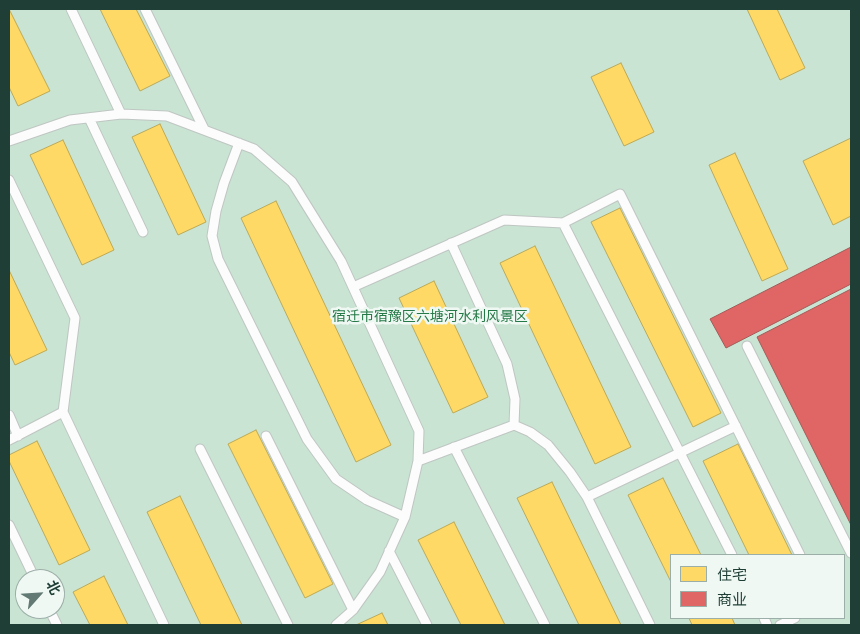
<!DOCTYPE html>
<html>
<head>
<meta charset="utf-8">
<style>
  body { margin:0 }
  #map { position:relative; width:860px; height:634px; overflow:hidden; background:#e2e9e6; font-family:"Alegreya Sans","Noto Sans SC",sans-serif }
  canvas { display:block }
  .frame { position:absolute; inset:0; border:10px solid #1e3e36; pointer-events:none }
  .legend { position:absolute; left:670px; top:554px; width:175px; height:65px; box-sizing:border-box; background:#f0f8f4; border:1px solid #9caea8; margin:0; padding:6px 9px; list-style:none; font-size:15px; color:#1e3e36 }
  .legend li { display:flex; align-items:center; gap:10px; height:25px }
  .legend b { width:25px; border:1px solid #9caea8 }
  .north { position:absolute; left:15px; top:569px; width:50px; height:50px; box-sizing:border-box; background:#f0f8f4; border:1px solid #9caea8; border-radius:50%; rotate:64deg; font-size:14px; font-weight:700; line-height:20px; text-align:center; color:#1e3e36 }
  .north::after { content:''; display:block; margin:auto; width:18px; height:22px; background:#637a74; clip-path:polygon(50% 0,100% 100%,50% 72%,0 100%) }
</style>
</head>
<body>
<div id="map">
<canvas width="860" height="634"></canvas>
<div class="frame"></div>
<ul class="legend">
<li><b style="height:14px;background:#ffd966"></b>住宅</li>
<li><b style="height:14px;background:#e06666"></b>商业</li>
</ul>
<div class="north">北</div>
</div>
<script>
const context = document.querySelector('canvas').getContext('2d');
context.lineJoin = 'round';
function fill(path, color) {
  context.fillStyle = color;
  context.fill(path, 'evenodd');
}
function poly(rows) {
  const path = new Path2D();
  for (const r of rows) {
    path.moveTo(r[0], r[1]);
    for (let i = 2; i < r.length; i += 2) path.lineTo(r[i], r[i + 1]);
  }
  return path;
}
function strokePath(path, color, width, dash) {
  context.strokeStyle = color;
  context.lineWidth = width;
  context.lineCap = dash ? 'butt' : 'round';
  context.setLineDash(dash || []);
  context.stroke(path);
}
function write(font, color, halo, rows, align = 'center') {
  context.font = font + ' "Alegreya Sans","Noto Sans SC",sans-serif';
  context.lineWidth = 5;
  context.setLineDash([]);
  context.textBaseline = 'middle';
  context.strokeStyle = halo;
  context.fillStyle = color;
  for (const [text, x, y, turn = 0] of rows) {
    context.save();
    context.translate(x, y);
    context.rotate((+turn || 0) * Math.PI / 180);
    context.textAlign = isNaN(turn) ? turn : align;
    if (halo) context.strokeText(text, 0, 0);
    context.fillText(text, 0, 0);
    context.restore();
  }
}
fill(poly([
  [9,9,851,9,851,625,9,625],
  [671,555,844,555,844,618,671,618],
  [25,579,55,579,55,609,25,609]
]), '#c9e4d2');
const homes = poly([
  [9,9,50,91,18,106,9,87,9,9],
  [100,9,136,9,170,76,140,91,100,9],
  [747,9,777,9,805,68,780,80,747,9],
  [621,63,654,132,624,146,591,77,621,63],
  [160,124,206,222,178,235,132,137,160,124],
  [851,138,851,216,833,225,803,161,851,138],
  [63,140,114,250,82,265,30,155,63,140],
  [735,153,788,269,762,281,709,165,735,153],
  [276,201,391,445,356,462,241,218,276,201],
  [620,208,721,413,693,427,591,222,620,208],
  [535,246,631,447,595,464,500,263,535,246],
  [9,270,47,350,15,365,9,352,9,270],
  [434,281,488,397,453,413,399,298,434,281],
  [256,430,333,584,305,598,228,444,256,430],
  [37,441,90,550,59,565,9,461,9,455,37,441],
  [738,444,792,555,749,555,703,461,738,444],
  [663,478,701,555,671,555,671,582,628,495,663,478],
  [552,482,621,625,579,625,517,498,552,482],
  [180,496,242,625,201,625,147,512,180,496],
  [454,522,505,625,461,625,418,540,454,522],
  [104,576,128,625,90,625,73,592,104,576],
  [382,613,388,625,356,625,382,613],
  [689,618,732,618,735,625,692,625,689,618]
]);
fill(homes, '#ffd966');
strokePath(homes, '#bcaa58', 1);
const shops = poly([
  [851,247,851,284,726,348,710,319,851,247],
  [851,289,851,525,757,337,851,289]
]);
fill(shops, '#e06666');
strokePath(shops, '#a65a58', 1);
const service = poly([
  [71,9,121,114],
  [145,9,204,129],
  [89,118,143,232],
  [9,141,70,120,121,114,167,116,254,149,292,182,341,261,419,431,418,461,405,517,380,572,353,610,336,625],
  [239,143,224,183,216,211,212,236,218,259,307,439,336,479,367,500,405,517],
  [9,180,75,318,63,412,164,625],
  [563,223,732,555],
  [451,243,507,364,515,399,514,425],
  [353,287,504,220,563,223,620,194,800,555],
  [747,346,851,553],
  [9,415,18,436],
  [266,436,353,610],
  [9,440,63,412],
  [454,447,545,625],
  [200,449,288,625],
  [418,461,514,425,530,432,548,445,570,472,587,497,650,625],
  [587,497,736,426],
  [9,525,35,579],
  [389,551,427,625],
  [49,609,57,625],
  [764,618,767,625],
  [780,625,795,618]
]);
strokePath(service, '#bfc6c3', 11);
strokePath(service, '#fbfcfb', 9);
write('14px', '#257947', '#f0f8f4', [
  ["宿迁市宿豫区六塘河水利风景区",430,317]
]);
</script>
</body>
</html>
